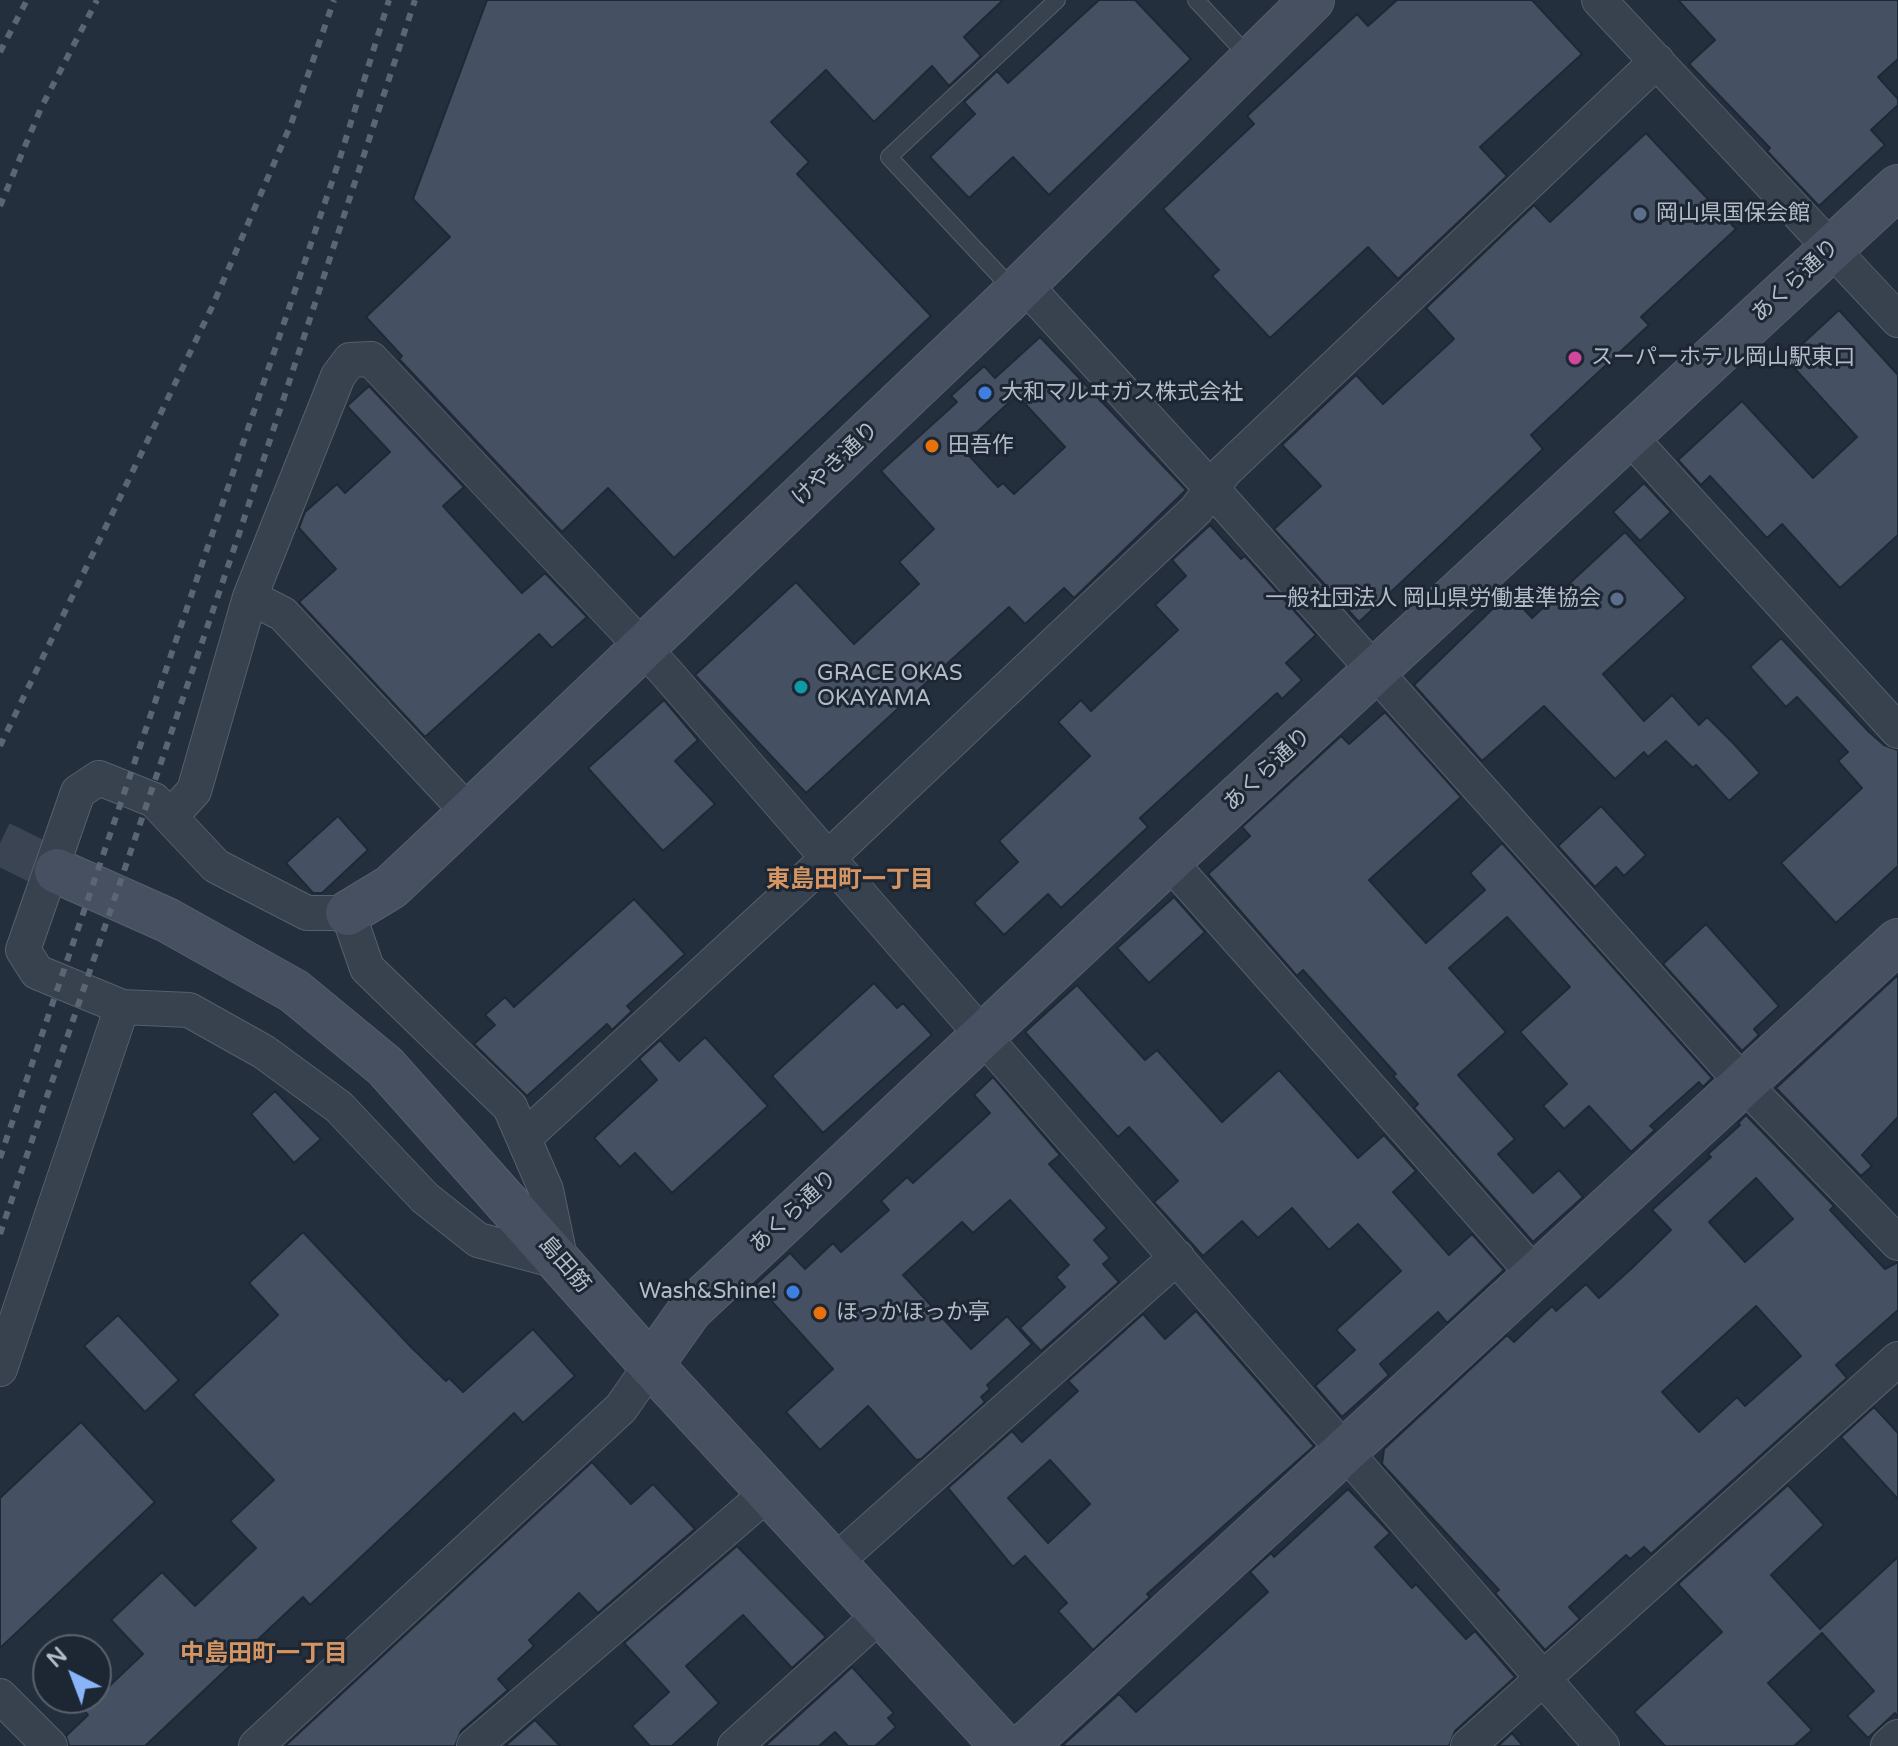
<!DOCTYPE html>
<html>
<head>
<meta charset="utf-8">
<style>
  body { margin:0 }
  #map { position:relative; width:1898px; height:1746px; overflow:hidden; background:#242f3e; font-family:"Varela Round",sans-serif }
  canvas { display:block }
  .north { position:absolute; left:32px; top:1634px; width:80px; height:80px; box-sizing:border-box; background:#1d2633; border:2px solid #59626f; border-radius:50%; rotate:318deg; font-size:22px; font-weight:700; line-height:32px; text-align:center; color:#b4bcc9 }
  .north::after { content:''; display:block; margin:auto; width:28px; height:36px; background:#8ab4f8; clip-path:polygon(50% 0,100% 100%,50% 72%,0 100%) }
</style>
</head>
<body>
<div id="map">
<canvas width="1898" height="1746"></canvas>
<div class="north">N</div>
</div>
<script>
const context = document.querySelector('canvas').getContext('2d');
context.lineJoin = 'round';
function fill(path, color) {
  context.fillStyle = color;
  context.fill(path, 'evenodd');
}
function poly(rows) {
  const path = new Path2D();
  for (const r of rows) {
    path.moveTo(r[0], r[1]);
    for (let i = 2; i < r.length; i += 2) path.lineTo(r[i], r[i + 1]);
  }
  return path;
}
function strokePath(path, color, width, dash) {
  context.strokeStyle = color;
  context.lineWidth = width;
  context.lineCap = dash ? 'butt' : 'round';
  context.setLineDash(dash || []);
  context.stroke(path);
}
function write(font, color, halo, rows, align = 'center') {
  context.font = font + ' "Varela Round","Noto Sans JP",sans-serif';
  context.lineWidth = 6;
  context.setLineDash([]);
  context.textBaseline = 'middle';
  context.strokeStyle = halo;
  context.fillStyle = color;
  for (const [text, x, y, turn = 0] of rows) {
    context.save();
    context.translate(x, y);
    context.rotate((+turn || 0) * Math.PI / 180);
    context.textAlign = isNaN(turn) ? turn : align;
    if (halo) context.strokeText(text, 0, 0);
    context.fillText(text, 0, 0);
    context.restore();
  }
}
const building = poly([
  [487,0,1003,0,964,37,981,56,949,86,932,66,874,122,826,70,771,122,809,162,797,174,931,316,674,558,608,488,562,532,399,359,402,356,366,317,450,237,413,199,487,0],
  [1099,0,1135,0,1191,59,1049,195,1013,157,969,198,930,157,975,114,964,102,997,71,1008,83,1099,0],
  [1397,0,1532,0,1582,54,1480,147,1507,176,1398,279,1368,247,1270,338,1212,276,1219,270,1163,209,1254,124,1247,116,1357,14,1368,26,1397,0],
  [1678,0,1898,0,1898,59,1878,77,1898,99,1898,105,1871,130,1885,145,1819,206,1767,151,1770,148,1689,64,1715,40,1678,0],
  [1646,133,1736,229,1641,317,1649,325,1531,435,1543,449,1359,622,1274,529,1321,486,1282,445,1356,375,1383,404,1454,339,1426,308,1534,205,1550,222,1646,133],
  [1839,310,1898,375,1898,535,1840,588,1782,524,1767,538,1710,476,1701,485,1678,460,1742,401,1813,478,1857,437,1786,359,1839,310],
  [1040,337,1186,490,1074,598,1064,588,1025,624,1009,607,806,793,695,675,796,582,854,644,919,584,899,562,934,529,881,471,957,402,951,396,984,366,995,378,1040,337],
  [1017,395,1065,447,1014,494,1003,483,998,487,961,447,1017,395],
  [369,386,464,487,443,506,522,593,545,573,587,617,552,648,539,634,425,737,299,602,336,569,299,528,305,512,337,484,345,493,390,452,347,406,369,386],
  [1644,483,1671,512,1640,541,1613,512,1644,483],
  [1210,525,1241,559,1245,556,1316,635,1286,663,1302,680,1282,699,1277,693,1140,818,1148,827,1061,908,1048,894,1004,935,974,903,1018,862,999,841,1090,756,1058,722,1081,700,1091,711,1178,630,1155,605,1186,576,1172,560,1210,525],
  [1625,532,1686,598,1603,674,1644,721,1672,695,1699,725,1707,717,1734,744,1760,773,1729,801,1696,765,1693,768,1666,741,1648,757,1644,752,1615,779,1544,706,1482,761,1414,685,1509,593,1532,618,1625,532],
  [1781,638,1869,732,1884,745,1898,750,1898,866,1836,923,1781,863,1862,788,1838,761,1848,752,1797,697,1786,707,1750,667,1781,638],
  [664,700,698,740,675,761,715,804,663,851,588,768,664,700],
  [1385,712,1461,797,1369,880,1426,943,1485,890,1470,873,1502,843,1712,1078,1703,1087,1699,1082,1650,1126,1655,1130,1631,1152,1589,1106,1564,1129,1543,1106,1567,1084,1520,1032,1570,987,1507,917,1449,968,1506,1032,1458,1075,1515,1139,1498,1154,1533,1193,1559,1170,1583,1197,1533,1242,1414,1108,1418,1104,1393,1076,1396,1074,1303,970,1297,976,1208,874,1250,836,1242,827,1341,736,1349,744,1385,712],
  [1601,806,1646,855,1624,876,1616,867,1595,887,1558,846,1601,806],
  [338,816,368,850,322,893,313,893,286,863,338,816],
  [1174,897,1205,932,1149,983,1117,948,1174,897],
  [634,899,685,954,627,1006,632,1011,612,1030,607,1024,527,1096,474,1044,495,1025,485,1015,505,997,514,1007,634,899],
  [1706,924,1779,1006,1754,1029,1759,1035,1742,1051,1663,964,1706,924],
  [1898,975,1898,1117,1862,1155,1872,1166,1861,1176,1776,1088,1898,975],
  [874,983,897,1008,903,1003,932,1035,823,1133,772,1076,874,983],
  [1077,985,1145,1060,1157,1050,1222,1122,1279,1070,1358,1158,1384,1135,1416,1171,1393,1192,1449,1255,1472,1234,1504,1270,1447,1323,1438,1312,1380,1364,1389,1375,1342,1417,1315,1386,1355,1350,1336,1330,1401,1271,1358,1224,1329,1250,1292,1208,1258,1238,1242,1221,1203,1256,1154,1202,1178,1181,1129,1127,1118,1137,1025,1032,1077,985],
  [705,1037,768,1106,672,1193,635,1153,620,1167,594,1138,657,1080,639,1059,660,1040,679,1061,705,1037],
  [993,1077,1060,1155,1049,1164,1107,1228,1094,1240,1110,1258,1103,1264,1119,1282,1041,1351,1020,1328,1065,1287,1056,1277,1069,1265,1010,1200,973,1233,962,1222,903,1275,971,1349,1007,1316,1032,1344,987,1385,990,1389,981,1397,985,1402,921,1459,916,1460,868,1406,820,1450,786,1412,833,1369,756,1284,790,1253,805,1269,833,1243,841,1252,889,1210,881,1201,907,1177,913,1183,990,1113,974,1095,993,1077],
  [275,1091,321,1139,294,1163,251,1114,275,1091],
  [1746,1115,1834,1206,1830,1210,1885,1269,1898,1262,1898,1310,1836,1365,1847,1378,1651,1554,1644,1547,1630,1559,1626,1555,1569,1607,1580,1619,1545,1650,1495,1593,1499,1590,1382,1464,1384,1449,1507,1335,1514,1342,1552,1306,1556,1311,1586,1284,1599,1298,1632,1268,1671,1230,1652,1210,1711,1157,1708,1154,1740,1125,1738,1123,1746,1115],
  [1756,1178,1793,1219,1745,1262,1709,1222,1756,1178],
  [1756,1306,1801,1356,1745,1406,1737,1397,1699,1432,1662,1392,1756,1306],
  [303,1232,411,1347,446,1381,449,1378,463,1392,533,1329,575,1376,523,1423,514,1413,310,1605,303,1597,145,1746,69,1746,66,1736,88,1715,84,1710,143,1654,111,1620,162,1572,195,1606,256,1548,230,1521,274,1480,193,1395,278,1315,249,1283,303,1232],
  [1196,1311,1314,1446,1147,1594,1150,1597,1093,1650,1058,1611,1067,1603,1025,1556,1013,1567,948,1488,1012,1431,1022,1442,1078,1391,1068,1381,1143,1314,1165,1339,1196,1311],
  [1050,1460,1090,1504,1048,1543,1008,1498,1050,1460],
  [118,1315,179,1380,145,1412,84,1346,118,1315],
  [1874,1407,1898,1433,1898,1499,1841,1437,1874,1407],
  [81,1422,155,1502,0,1648,0,1498,81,1422],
  [592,1462,631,1504,653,1484,695,1529,598,1613,579,1593,529,1640,534,1646,498,1679,508,1690,461,1731,455,1746,285,1746,592,1462],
  [1788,1485,1824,1525,1771,1575,1820,1629,1898,1557,1898,1717,1895,1713,1868,1738,1847,1716,1874,1691,1822,1633,1768,1683,1812,1730,1794,1746,1665,1746,1634,1712,1722,1632,1678,1584,1788,1485],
  [1348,1489,1390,1533,1375,1547,1412,1588,1416,1584,1466,1639,1475,1631,1515,1677,1455,1731,1449,1746,1062,1746,1119,1694,1136,1712,1268,1592,1250,1572,1271,1553,1274,1557,1348,1489],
  [737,1546,826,1637,792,1668,743,1615,686,1666,719,1703,672,1746,650,1746,632,1726,669,1692,624,1643,737,1546],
  [852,1667,894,1713,888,1718,896,1727,875,1746,848,1746,835,1732,819,1746,765,1746,852,1667],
  [535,1720,560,1746,505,1746,535,1720],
  [1512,1733,1523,1746,1498,1746,1512,1733]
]);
fill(building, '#455162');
strokePath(building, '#1f2835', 2);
strokePath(poly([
  [0,843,57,871]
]), '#3a4453', 44, [44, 22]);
const lane = poly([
  [1196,0,1249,57],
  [1014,291,889,157,1057,0]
]);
const street = poly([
  [1599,0,1898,320],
  [1024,284,1212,489,1743,1083,1898,1243],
  [1629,436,1898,731],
  [250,597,283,614,469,813],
  [99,778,154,800,216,866,307,913,348,913,367,968,510,1107,546,1190,561,1262,478,1240,425,1198,339,1107,264,1052,189,1010,122,1007,37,972,23,950,78,792,99,778],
  [170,817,194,791,250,597,338,376,350,360,371,359,664,670,1602,1746],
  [1169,861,1535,1275],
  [524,1138,827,859,1196,510,1225,471,1657,61],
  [0,1369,122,1007],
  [834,1563,1177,1257],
  [0,1696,50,1746],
  [256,1746,621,1408,651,1365],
  [474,1746,769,1492],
  [735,1746,881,1614],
  [1468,1746,1898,1359],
  [1888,1746,1898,1737]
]);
const secondary = poly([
  [57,871,167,920,294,991,385,1066,651,1365,1003,1746],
  [348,913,391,887,445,836,1016,292,1312,0],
  [651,1365,690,1310,1169,861,1898,187],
  [1025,1746,1898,941]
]);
strokePath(lane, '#565f6c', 18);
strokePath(street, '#565f6c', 36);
strokePath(secondary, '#565f6c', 46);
strokePath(lane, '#38414e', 16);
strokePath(street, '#38414e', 34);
strokePath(secondary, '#465061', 44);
strokePath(poly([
  [0,52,27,0],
  [0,206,41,108,97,0],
  [0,746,212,307,291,124,334,0],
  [0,1158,338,164,389,0],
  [0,1234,238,537,415,0]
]), '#5a6575', 6, [8, 8]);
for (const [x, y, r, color] of [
  [1640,214,8,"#5c6f8a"],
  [1575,358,8,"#d1479c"],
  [985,393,8,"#3f7fe0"],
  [932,446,8,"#e8710a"],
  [1617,599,8,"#5c6f8a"],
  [801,687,8,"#0f9aa8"],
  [793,1292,8,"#3f7fe0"],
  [820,1313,8,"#e8710a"]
]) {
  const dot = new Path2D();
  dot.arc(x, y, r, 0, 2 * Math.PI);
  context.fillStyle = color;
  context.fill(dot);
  strokePath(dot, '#1d2633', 3);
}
write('22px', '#b4bcc9', '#1d2633', [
  ["岡山県国保会館",1656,214],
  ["スーパーホテル岡山駅東口",1591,358],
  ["大和マルヰガス株式会社",1001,393],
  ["田吾作",948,446],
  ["一般社団法人 岡山県労働基準協会",1601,599,"right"],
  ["GRACE OKAS",817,674],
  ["OKAYAMA",817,699],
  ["Wash&Shine!",777,1292,"right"],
  ["ほっかほっか亭",836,1313]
], 'left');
write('22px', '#b4bcc9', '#1d2633', [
  ["あくら通り",1796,281,-43],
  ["けやき通り",836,464,-44],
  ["あくら通り",1268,770,-43],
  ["あくら通り",794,1212,-43],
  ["島田筋",564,1265,49]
]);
write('bold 24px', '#d59563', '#1d2633', [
  ["東島田町一丁目",850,881],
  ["中島田町一丁目",264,1655]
]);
</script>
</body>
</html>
